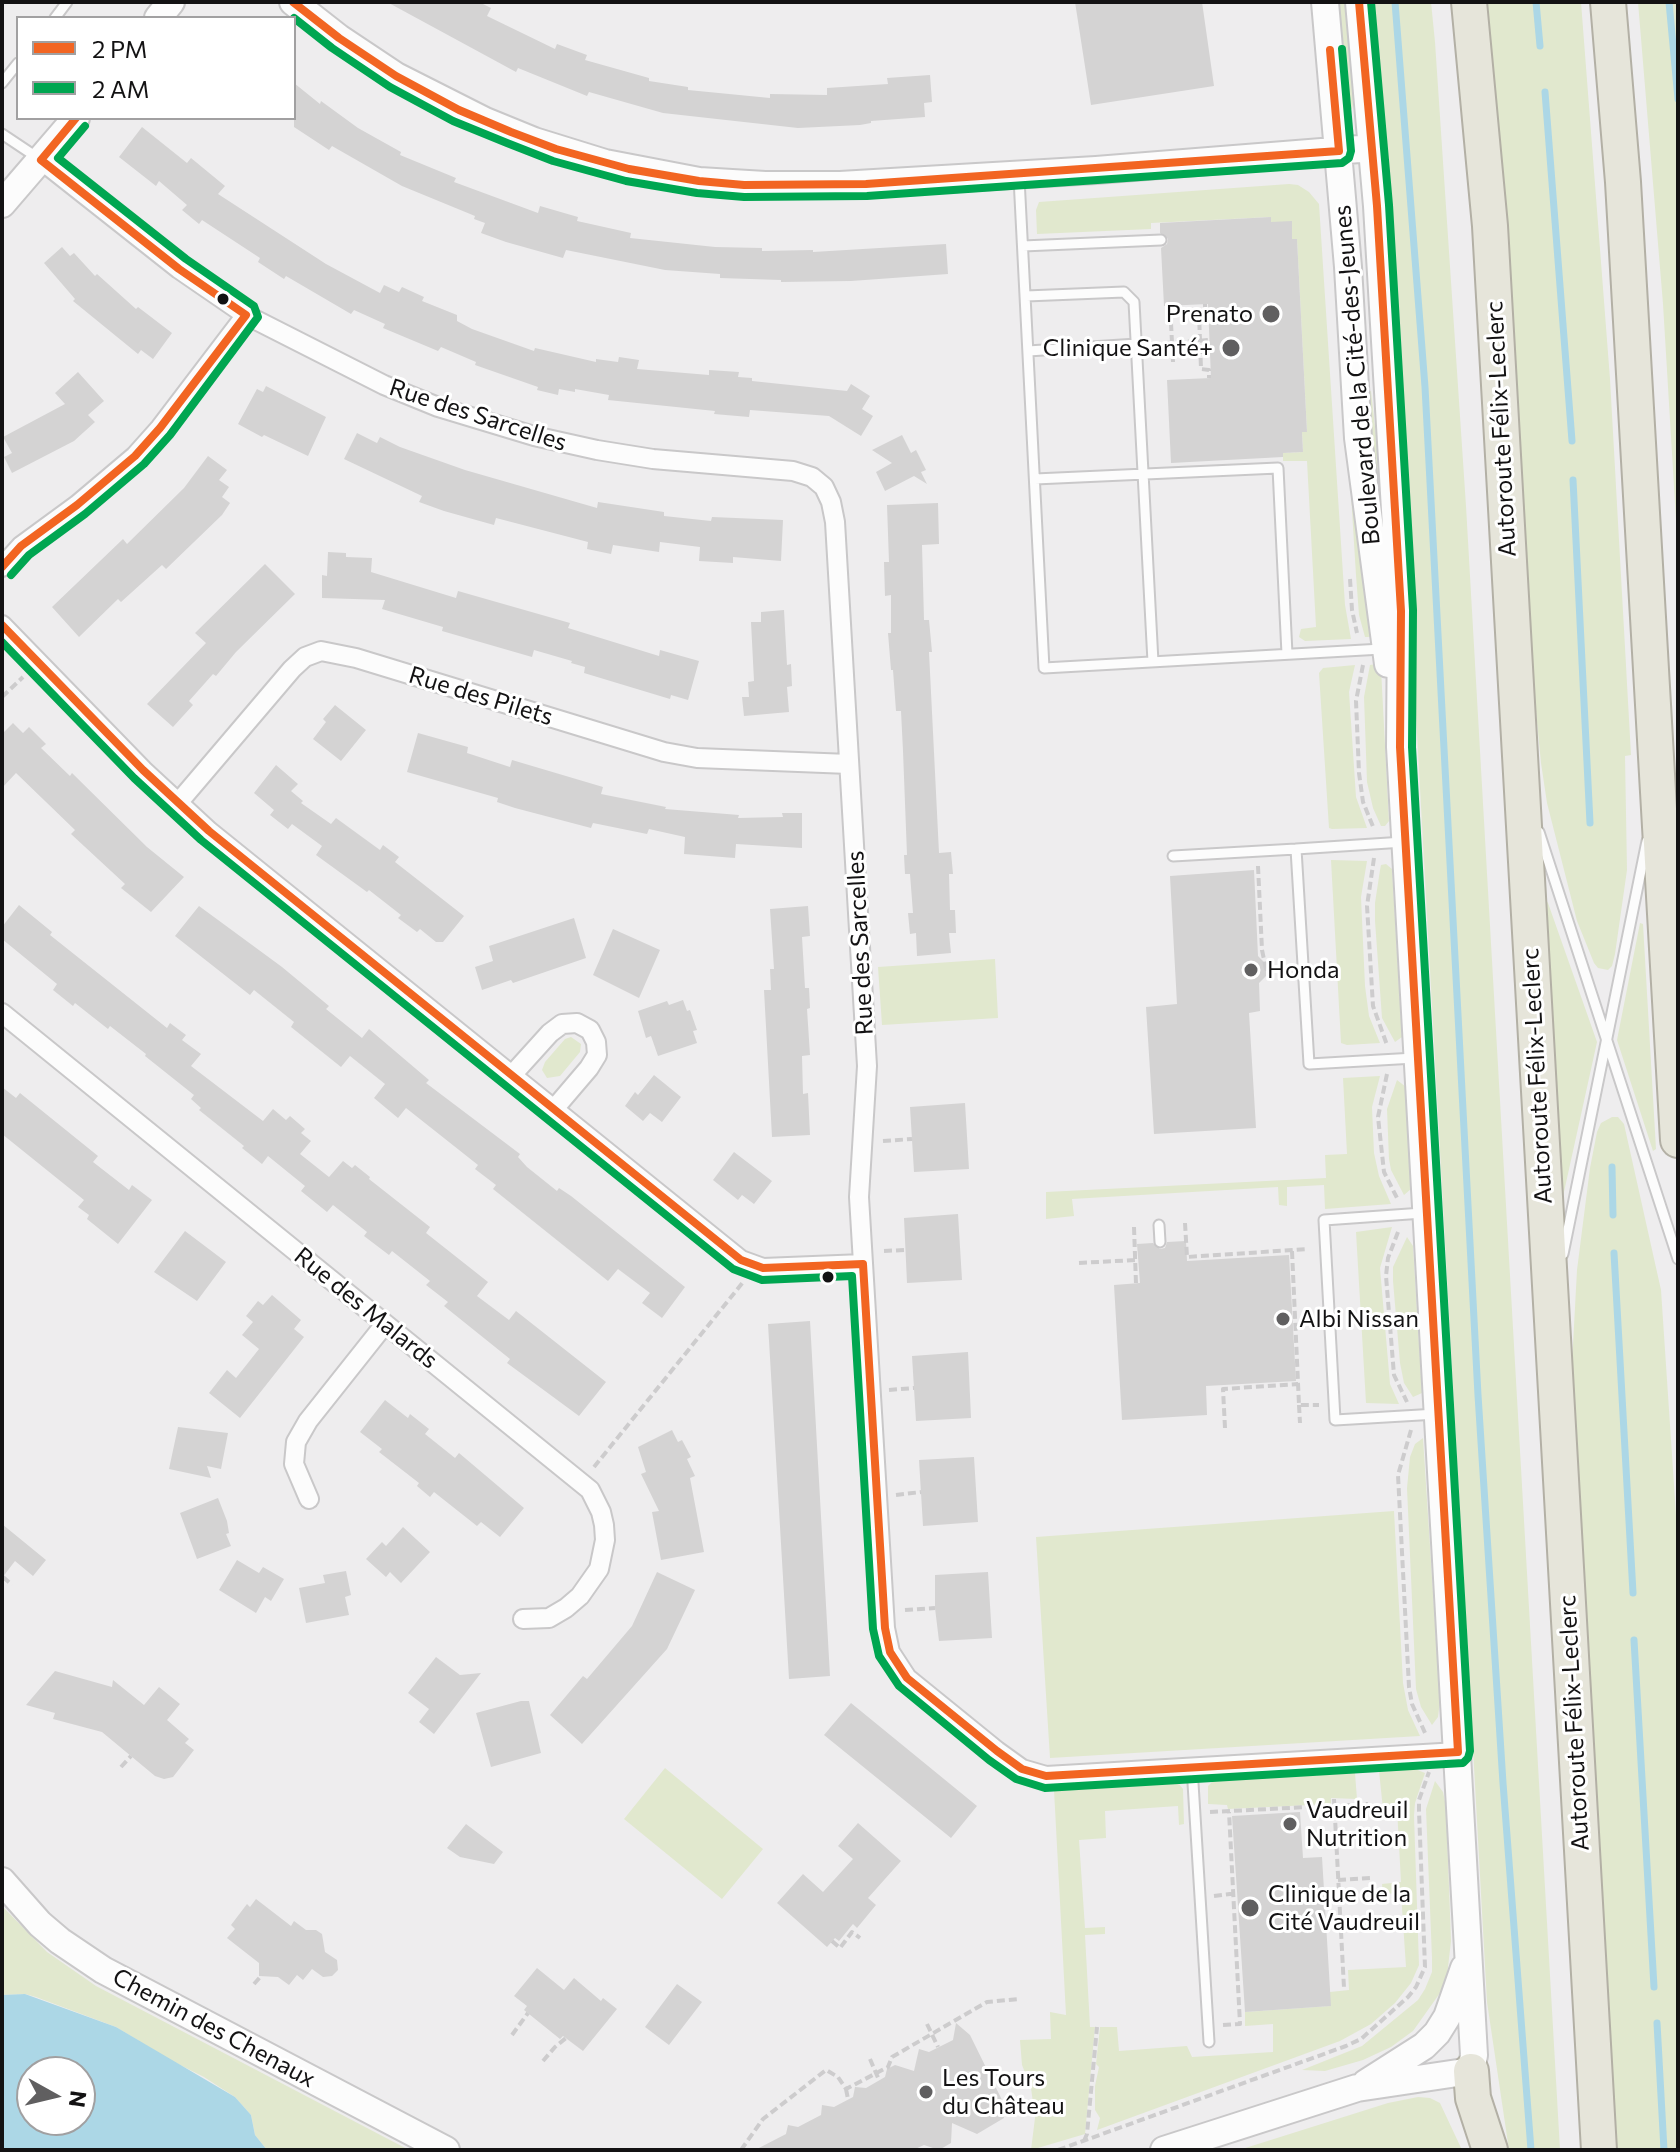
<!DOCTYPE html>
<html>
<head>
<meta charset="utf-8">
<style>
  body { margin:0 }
  #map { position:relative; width:1680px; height:2152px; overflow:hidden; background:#eeedee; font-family:Commissioner,sans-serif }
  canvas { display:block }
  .frame { position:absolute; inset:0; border:4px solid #131213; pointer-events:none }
  .legend { position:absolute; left:16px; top:16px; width:280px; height:104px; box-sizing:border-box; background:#fff; border:2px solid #a1a0a1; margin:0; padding:10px 14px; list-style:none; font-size:24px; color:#131213 }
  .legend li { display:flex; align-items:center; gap:16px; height:40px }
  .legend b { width:40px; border:2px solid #a1a0a1 }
  .north { position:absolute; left:16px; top:2056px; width:80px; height:80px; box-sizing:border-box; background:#fff; border:2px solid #a1a0a1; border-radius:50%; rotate:98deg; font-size:22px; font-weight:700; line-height:32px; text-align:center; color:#131213 }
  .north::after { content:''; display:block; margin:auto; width:28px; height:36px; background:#605f60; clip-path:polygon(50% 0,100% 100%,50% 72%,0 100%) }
</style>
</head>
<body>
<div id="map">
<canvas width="1680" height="2152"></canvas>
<div class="frame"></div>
<ul class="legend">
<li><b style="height:10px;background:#f26522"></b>2 PM</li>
<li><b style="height:10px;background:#00a651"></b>2 AM</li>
</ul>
<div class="north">N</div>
</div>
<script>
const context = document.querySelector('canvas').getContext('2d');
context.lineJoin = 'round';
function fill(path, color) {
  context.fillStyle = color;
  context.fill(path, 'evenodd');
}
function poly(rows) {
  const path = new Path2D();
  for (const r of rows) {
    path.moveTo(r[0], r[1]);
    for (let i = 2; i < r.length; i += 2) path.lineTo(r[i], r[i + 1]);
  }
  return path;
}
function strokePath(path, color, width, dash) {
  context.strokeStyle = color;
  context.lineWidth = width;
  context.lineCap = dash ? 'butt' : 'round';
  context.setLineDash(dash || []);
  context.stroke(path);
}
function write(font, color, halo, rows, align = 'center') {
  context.font = font + ' Commissioner,sans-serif';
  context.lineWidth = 6;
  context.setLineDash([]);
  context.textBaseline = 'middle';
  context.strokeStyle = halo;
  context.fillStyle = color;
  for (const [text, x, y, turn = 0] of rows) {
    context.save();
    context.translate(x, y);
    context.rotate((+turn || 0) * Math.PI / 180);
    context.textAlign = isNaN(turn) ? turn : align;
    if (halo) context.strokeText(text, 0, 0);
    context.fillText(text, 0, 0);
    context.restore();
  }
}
fill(poly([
  [1336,2,1353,2,1358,82,1352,109,1346,108],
  [1368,2,1431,2,1435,42,1466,506,1560,2150,1509,2150,1487,2002,1411,625],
  [1486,2,1581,2,1610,379,1631,755,1625,756,1627,870,1615,954,1612,966,1608,970,1598,968,1594,963,1577,921,1547,803,1541,763,1529,639,1492,60],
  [1638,2,1678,2,1678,553,1663,304],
  [1289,184,1298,185,1309,192,1319,204,1345,605,1351,639,1305,641,1299,637,1301,629,1316,627,1307,461,1283,461,1283,453,1303,452,1302,432,1307,432,1297,239,1292,239,1292,222,1271,222,1271,217,1151,223,1151,229,1037,234,1036,210,1039,202],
  [1336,253,1373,636,1368,637,1365,637,1359,615,1356,575],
  [1371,391,1383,498,1394,609,1364,392],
  [1376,664,1381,669,1389,821,1385,826,1381,826,1373,808,1367,782,1364,697,1370,665],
  [1355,665,1349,692,1356,797,1367,828,1332,829,1329,828,1319,673,1323,668],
  [1331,860,1367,861,1361,897,1365,986,1369,1016,1380,1043,1347,1045,1341,1043],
  [1386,864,1392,869,1402,1037,1395,1042,1382,1018,1375,921,1375,903,1380,870,1381,865],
  [1543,896,1548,903,1597,1042,1562,1201],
  [1640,923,1643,924,1656,1149,1653,1151,1617,1040],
  [995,959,998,1018,882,1025,878,967],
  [571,1037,581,1044,580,1052,560,1076,547,1078,542,1070,545,1062,565,1039],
  [1380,1076,1372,1107,1374,1153,1379,1176,1391,1204,1325,1209,1324,1185,1287,1187,1287,1206,1279,1205,1278,1187,1072,1199,1074,1216,1046,1219,1046,1192,1326,1178,1325,1155,1347,1154,1343,1078],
  [1397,1080,1406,1087,1411,1189,1404,1195,1391,1170,1389,1159,1387,1109],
  [1612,1117,1618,1117,1624,1124,1661,1290,1678,1545,1678,2150,1613,2150,1571,1382,1577,1270,1590,1168,1597,1132,1601,1123],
  [1392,1227,1380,1268,1390,1384,1399,1404,1366,1403,1356,1232],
  [1407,1237,1413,1246,1422,1393,1413,1397,1404,1383,1400,1363,1393,1281,1393,1267],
  [1423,1438,1440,1701,1438,1717,1432,1725,1421,1707,1416,1689,1407,1488,1410,1457,1415,1444],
  [1394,1511,1403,1683,1408,1710,1420,1736,1050,1758,1036,1537],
  [665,1768,763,1849,722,1899,624,1819],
  [1415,1769,1425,1773,1415,1803,1414,1816,1419,1965,1411,1983,1395,2003,1371,2024,1340,2041,1097,2130,1100,2118,1095,2110,1095,2086,1099,2067,1096,2064,1100,2027,1117,2027,1119,2051,1187,2046,1192,2057,1273,2052,1273,2024,1245,2026,1245,2012,1330,2006,1330,1992,1349,1990,1348,1970,1406,1967,1401,1893,1383,1894,1382,1884,1401,1882,1397,1808,1383,1809,1379,1771],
  [1355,1773,1357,1799,1331,1798,1331,1804,1228,1809,1227,1805,1208,1804,1208,1786,1213,1781],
  [1435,1781,1443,1792,1446,1806,1451,1941,1447,1976,1440,1993,1413,2031,1391,2047,1363,2060,1325,2071,1302,2070,1362,2046,1418,2000,1425,1989,1432,1972,1432,1958,1426,1809],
  [1178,1783,1183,1789,1184,1824,1179,1825,1178,1806,1105,1811,1106,1838,1079,1840,1085,1928,1105,1927,1105,1934,1085,1935,1090,2027,1095,2027,1085,2134,1031,2150,1035,2118,1031,2088,1022,2065,1020,2040,1051,2039,1050,2012,1066,2015,1054,1790],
  [2,1906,47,1952,96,1986,409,2150,267,2150,255,2135,251,2115,235,2097,204,2077,172,2061,116,2027,36,1997,25,1994,2,1995],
  [1418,2097,1430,2098,1440,2103,1462,2150,1239,2150,1388,2103]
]), '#e1e8ce');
fill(poly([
  [25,1994,116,2027,235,2097,251,2115,255,2135,267,2150,2,2150,2,1995],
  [32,2072,80,2072,80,2120,32,2120]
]), '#acd7e6');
strokePath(poly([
  [1395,2,1425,387,1478,1395,1503,1783,1531,2150],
  [1536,2,1540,46],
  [1669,2,1678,99],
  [1545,92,1572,441],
  [1573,480,1590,823],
  [1612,1167,1613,1215],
  [1614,1253,1633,1593],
  [1634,1640,1654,1987],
  [1657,2023,1664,2150]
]), '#acd7e6', 7);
fill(poly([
  [387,2,479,2,491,8,487,16,555,49,557,44,587,55,585,60,649,78,649,81,688,87,688,90,770,98,770,94,827,95,827,88,888,84,887,78,930,75,932,102,924,103,925,117,871,121,871,123,860,125,798,128,663,113,589,92,587,96,518,68,516,72],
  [1075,2,1202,2,1214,86,1091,105],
  [294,83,320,104,321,101,358,128,401,152,400,155,456,178,454,182,538,213,540,206,578,217,577,221,631,233,630,238,715,247,762,248,762,251,813,250,813,252,946,244,948,274,851,281,781,282,781,280,720,278,720,274,665,270,566,250,563,258,506,242,481,233,485,223,474,219,475,216,402,186,332,146,329,150,294,127],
  [142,127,187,163,191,158,225,186,218,194,326,264,380,293,384,285,399,292,402,287,424,297,422,301,457,315,457,321,472,329,534,351,535,348,596,362,596,359,618,362,619,357,639,360,637,369,709,375,709,370,739,372,738,377,752,378,752,381,847,391,851,384,870,396,862,409,873,416,861,436,829,416,750,410,749,417,714,414,715,411,608,400,609,395,575,389,575,392,559,389,558,395,537,390,538,387,475,365,476,362,441,347,438,351,383,328,385,324,354,310,351,314,286,276,284,279,258,262,260,258,202,220,199,224,182,210,187,205,159,181,156,186,119,157],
  [1271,217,1271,222,1292,221,1292,239,1297,239,1307,432,1302,432,1303,452,1283,453,1283,457,1171,463,1167,380,1211,378,1208,304,1164,306,1161,248,1167,244,1168,239,1160,233,1160,223],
  [62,247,70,256,74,253,95,276,97,274,136,309,138,307,172,333,153,359,141,350,138,354,73,301,75,299,44,263],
  [78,372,104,401,88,415,95,422,74,441,12,473,4,457,12,453,3,437,65,404,55,393],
  [266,386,326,417,308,456,264,435,262,437,238,424,257,389,263,392],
  [357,433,377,443,380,437,400,447,465,470,597,508,598,502,664,512,664,516,711,521,712,517,783,520,781,561,733,557,733,563,699,561,700,547,660,542,659,552,613,545,611,554,587,549,588,542,496,518,494,525,444,511,419,502,422,496,344,459],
  [902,435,911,453,916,450,926,470,921,472,927,484,914,476,885,491,876,472,892,463,872,450],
  [208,456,227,470,219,480,229,487,222,497,230,503,222,515,166,569,162,565,121,602,118,599,79,637,52,607,123,539,127,544,184,488],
  [938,503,939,544,922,545,924,620,929,620,932,652,929,652,939,853,951,852,953,874,949,874,950,910,955,910,956,933,949,933,951,953,917,956,916,933,910,934,908,913,913,913,910,874,905,874,904,855,907,855,903,751,901,711,896,711,893,670,891,670,888,633,891,633,891,595,885,596,884,562,889,562,887,505],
  [328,552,346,553,346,557,372,558,371,572,456,598,458,591,570,623,568,628,659,656,660,650,699,661,688,700,671,695,670,699,584,673,585,667,571,663,572,661,534,650,532,657,442,631,443,627,382,609,385,600,322,598,322,575,327,576],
  [265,564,295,594,236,652,216,676,213,674,189,701,193,705,173,727,147,704,206,643,195,633],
  [784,610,787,665,791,664,792,686,787,687,789,712,744,716,742,697,749,697,748,682,754,681,751,622,761,622,761,612],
  [335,705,366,730,341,761,313,739,326,722,323,719],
  [13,723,23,733,29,727,46,744,41,748,70,776,72,773,147,847,184,877,151,912,121,888,125,884,71,834,75,830,16,773,2,788,2,734],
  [418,733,468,747,467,753,510,767,512,760,603,787,601,794,666,807,665,809,739,815,738,818,783,817,782,813,802,813,802,848,736,844,735,858,684,854,685,837,649,829,647,834,593,823,591,828,515,808,497,802,498,798,407,772],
  [276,765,298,784,291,791,303,801,301,803,331,824,336,818,380,850,383,845,399,857,395,862,464,916,443,942,436,942,420,929,417,932,398,918,401,915,369,890,367,892,316,855,322,846,292,824,288,829,270,815,274,810,254,793],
  [1254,870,1258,956,1265,963,1266,970,1266,976,1259,983,1260,1011,1249,1013,1256,1128,1154,1134,1146,1007,1177,1004,1170,876],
  [19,905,52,932,50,935,167,1028,170,1023,186,1035,182,1040,201,1054,191,1066,263,1121,273,1109,286,1120,290,1116,305,1129,301,1133,311,1141,300,1154,329,1177,343,1161,352,1168,355,1165,370,1177,369,1179,430,1227,426,1233,488,1282,477,1296,509,1320,516,1311,606,1382,579,1416,507,1363,510,1359,444,1306,448,1302,426,1285,430,1281,392,1251,389,1255,364,1236,367,1232,333,1205,327,1212,301,1191,305,1186,268,1156,262,1164,242,1148,244,1146,199,1110,201,1108,191,1099,194,1095,145,1056,146,1054,110,1026,108,1029,75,1003,73,1006,53,990,57,984,2,939,2,927],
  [199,906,282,967,329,1006,326,1009,362,1038,369,1029,429,1080,426,1083,520,1154,518,1157,527,1167,557,1191,559,1188,571,1196,685,1287,662,1318,642,1303,650,1293,618,1269,608,1281,493,1189,496,1185,475,1169,478,1165,406,1108,398,1118,374,1098,385,1084,350,1056,341,1067,291,1027,294,1022,254,990,250,995,175,936],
  [808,906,810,936,802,937,805,988,809,988,810,1008,807,1009,810,1055,802,1056,803,1094,808,1093,810,1135,772,1137,764,990,771,990,770,969,774,969,770,909],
  [574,918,586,958,513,983,511,980,482,990,475,967,493,961,489,946],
  [613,929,660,950,639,998,593,975],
  [683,1000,687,1011,690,1010,697,1030,693,1031,697,1043,658,1056,651,1036,646,1038,638,1011,667,1001,669,1005],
  [654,1075,681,1097,662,1122,650,1113,643,1121,625,1106,635,1092,638,1095],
  [2,1087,16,1098,20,1093,98,1156,93,1162,129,1190,132,1185,152,1200,118,1244,87,1219,89,1215,78,1207,84,1200,2,1134],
  [965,1103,969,1169,914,1172,910,1107],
  [734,1152,772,1181,754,1204,742,1195,738,1200,713,1180],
  [958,1214,962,1280,907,1283,904,1218],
  [185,1231,226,1262,197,1301,154,1272],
  [1186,1241,1187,1261,1289,1255,1296,1381,1206,1386,1207,1415,1122,1420,1114,1285,1140,1283,1137,1244,1153,1243,1160,1249,1165,1248,1167,1242],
  [272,1295,301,1320,294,1329,304,1337,240,1418,209,1393,227,1370,236,1378,259,1349,242,1335,253,1322,246,1316,258,1301,263,1305],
  [810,1321,830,1676,789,1679,768,1324],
  [968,1352,971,1418,916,1421,912,1356],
  [385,1400,408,1418,410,1414,429,1429,425,1434,455,1458,459,1453,524,1508,500,1537,481,1522,477,1526,434,1492,430,1497,417,1486,419,1483,379,1452,382,1449,360,1432],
  [178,1427,228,1433,221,1469,207,1466,211,1478,169,1469],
  [672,1430,678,1442,682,1440,691,1457,687,1459,695,1476,690,1478,704,1552,661,1560,652,1512,659,1511,641,1474,646,1472,638,1447],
  [974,1457,978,1522,923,1526,919,1460],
  [218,1498,227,1521,229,1533,226,1534,231,1546,197,1559,180,1513],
  [2,1524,46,1560,33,1576,15,1561,2,1578],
  [403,1527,430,1552,401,1583,390,1572,386,1577,366,1559,382,1542,386,1546],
  [237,1560,259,1573,263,1567,284,1579,271,1601,265,1597,256,1613,219,1590],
  [346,1571,351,1595,345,1597,349,1615,306,1623,299,1588,325,1583,323,1575],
  [657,1572,695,1590,667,1649,582,1744,550,1715,583,1676,587,1679,632,1626],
  [988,1572,992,1638,939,1641,935,1608,935,1575],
  [436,1657,460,1675,481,1673,434,1734,419,1722,429,1709,408,1693],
  [55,1671,112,1687,113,1680,144,1705,159,1687,180,1704,167,1720,189,1739,185,1743,194,1750,173,1777,164,1779,155,1776,102,1732,53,1719,55,1713,26,1705],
  [521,1701,529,1701,541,1753,491,1767,476,1713],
  [851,1703,977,1806,951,1838,824,1735],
  [1300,1812,1303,1858,1322,1857,1331,2006,1245,2012,1232,1816],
  [858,1823,901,1861,868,1898,876,1905,857,1928,853,1924,839,1941,835,1938,827,1947,777,1903,803,1874,823,1892,853,1859,838,1846],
  [466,1824,503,1852,494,1864,460,1857,447,1848],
  [256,1899,291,1926,294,1921,306,1930,316,1930,322,1934,325,1952,337,1960,338,1970,332,1976,323,1977,312,1969,303,1980,297,1975,289,1985,278,1977,259,1976,259,1963,227,1938,235,1929,231,1925,247,1904,250,1907],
  [537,1968,564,1990,574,1978,601,2001,603,1998,617,2009,583,2051,563,2036,560,2039,524,2010,527,2006,514,1996],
  [677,1984,702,2002,669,2045,645,2027],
  [956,2023,970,2035,1002,2100,1004,2118,977,2134,952,2123,951,2143,939,2150,924,2145,913,2150,755,2150,786,2134,788,2125,798,2127,821,2115,822,2105,834,2107,853,2097,855,2087,866,2088,885,2077,887,2069,895,2065,914,2071,919,2049,929,2052,953,2040]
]), '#d4d3d3');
const lane = poly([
  [55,18,67,2],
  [2,83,18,63],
  [2,134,38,158],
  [1019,178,1044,668,1382,649],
  [1023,246,1161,240],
  [1026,296,1124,292,1134,302,1153,662],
  [1028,351,1137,344],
  [1035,479,1278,468,1287,654],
  [1539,832,1678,1259],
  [1404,842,1296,849,1309,1064,1415,1058],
  [1173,856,1296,849],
  [1423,1213,1324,1220,1334,1401,1335,1420,1437,1414],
  [1159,1225,1160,1242],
  [1563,1254,1647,841],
  [1192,1767,1209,2042]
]);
const street = poly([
  [41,160,179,269,246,315,384,385,438,407,534,436,597,450,653,459,793,471,812,477,824,487,831,502,835,522,867,1066,859,1197,885,1628,890,1652,907,1678,997,1751,1022,1769,1046,1776,1458,1752],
  [2,567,21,546,77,505,135,456,160,428,246,315],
  [2,625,143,770,209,831,741,1260,763,1268,863,1264],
  [178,803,292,669,305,657,321,651,356,658,664,752,697,758,849,764],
  [2,1013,590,1490,601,1512,604,1525,605,1540,599,1569,580,1596,566,1608,549,1618,523,1619],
  [512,1075,550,1033,562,1024,577,1023,590,1030,596,1042,597,1055,589,1068,554,1109],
  [309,1499,294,1464,296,1442,308,1421,385,1324]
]);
const secondary = poly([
  [293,2,339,38,396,76,485,121,534,141,605,163,699,181,765,185,840,185,1096,170,1372,148],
  [1325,2,1348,267,1358,438,1388,664],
  [158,18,171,2],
  [2,204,76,118],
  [2,1881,40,1924,60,1941,103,1970,446,2150],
  [1366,2083,1424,2046,1437,2033,1447,2017,1464,1968],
  [1164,2150,1357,2088,1471,2071,1474,2055,1400,747,1401,611,1377,206,1359,2]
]);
const highway = poly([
  [1469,2,1490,226,1599,2150],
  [1608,2,1623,182,1678,1140],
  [1471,2071,1473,2098,1490,2150]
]);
strokePath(lane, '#c9c8c9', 13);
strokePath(street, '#c9c8c9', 22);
strokePath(secondary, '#c9c8c9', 30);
strokePath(highway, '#b3b0a5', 38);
strokePath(poly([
  [1205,304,1205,313,1199,313,1201,369,1209,370,1209,378],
  [1171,323,1173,362],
  [1152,344,1209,340],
  [1350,579,1352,610,1357,633],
  [1363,665,1356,701,1359,773,1363,802,1374,829],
  [2,697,23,677],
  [1374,858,1367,906,1373,1006,1387,1045],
  [1258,866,1262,950,1266,969,1289,968],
  [1387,1074,1378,1117,1384,1172,1398,1200],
  [883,1141,912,1139],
  [1185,1223,1187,1257,1308,1249],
  [1134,1227,1136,1284],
  [1398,1232,1388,1258,1386,1276,1394,1375,1407,1402],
  [884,1251,905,1250],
  [1292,1251,1299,1405,1319,1405],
  [1079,1263,1135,1260],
  [889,1390,914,1388],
  [1299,1405,1300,1423],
  [1225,1428,1223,1389,1298,1384],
  [1411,1430,1398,1475,1409,1687,1412,1704,1426,1735],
  [594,1467,744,1281],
  [896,1495,921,1492],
  [3,1577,12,1585],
  [905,1610,935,1608],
  [121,1767,131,1756],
  [1334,1799,1344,1988],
  [1210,1812,1368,1804],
  [1338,1880,1372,1878],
  [1214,1896,1237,1893],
  [832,1941,840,1948,852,1932,860,1938],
  [254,1984,262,1975],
  [927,2024,938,2047],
  [1223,2025,1240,2024,1229,1812],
  [512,2035,528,2013],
  [870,2059,879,2080],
  [543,2061,555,2047,566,2038],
  [846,2089,848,2099],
  [1084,2141,1087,2134,1097,2027],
  [741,2150,763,2119,826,2070,838,2077,846,2089,888,2067,892,2057,987,2002,1019,1999],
  [1058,2150,1346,2046,1361,2039,1408,1997,1416,1987,1425,1967,1419,1811,1419,1800,1429,1772]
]), '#cdcccd', 4, [8, 4]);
strokePath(lane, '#fcfcfc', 9);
strokePath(street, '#fcfcfc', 18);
strokePath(secondary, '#fcfcfc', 26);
strokePath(highway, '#e6e5da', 34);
strokePath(poly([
  [293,2,339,38,396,76,459,110,511,132,556,149,629,169,699,181,744,185,866,184,1339,151,1330,50],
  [2,567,21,546,77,505,135,456,160,428,246,315,179,269,41,160,76,118],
  [2,625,143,770,209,831,741,1260,763,1268,863,1264,885,1628,890,1652,907,1678,997,1751,1022,1769,1046,1776,1458,1752,1400,747,1401,611,1377,206,1359,2]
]), '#f26522', 8);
strokePath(poly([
  [294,18,332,48,390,87,453,121,507,143,553,161,626,181,697,193,744,197,867,196,1342,163,1349,158,1351,151,1342,49],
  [11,575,29,555,85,514,144,464,170,435,258,317,254,306,186,259,58,158,85,126],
  [2,642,134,778,201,840,733,1269,762,1280,852,1276,873,1629,879,1656,899,1686,989,1760,1016,1779,1045,1788,1463,1763,1468,1758,1470,1751,1412,747,1413,610,1389,205,1371,2]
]), '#00a651', 8);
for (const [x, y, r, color] of [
  [223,299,7,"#131213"],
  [1271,314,10,"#605f60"],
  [1231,348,10,"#605f60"],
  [1251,970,8,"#605f60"],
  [828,1277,7,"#131213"],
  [1283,1319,8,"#605f60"],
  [1290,1824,8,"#605f60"],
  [1250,1908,10,"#605f60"],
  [926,2092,8,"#605f60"]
]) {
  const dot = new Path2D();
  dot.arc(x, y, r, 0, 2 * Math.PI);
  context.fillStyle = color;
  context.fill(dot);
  strokePath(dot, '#fff', 3);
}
write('24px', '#131213', '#fff', [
  ["Prenato",1253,314,"right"],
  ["Clinique Santé+",1213,348,"right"],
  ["Honda",1267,970],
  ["Albi Nissan",1299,1319],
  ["Vaudreuil",1306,1810],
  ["Nutrition",1306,1838],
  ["Clinique de la",1268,1894],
  ["Cité Vaudreuil",1268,1922],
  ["Les Tours",942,2078],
  ["du Château",942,2106]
], 'left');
write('24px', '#131213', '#fff', [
  ["Boulevard de la Cité-des-Jeunes",1357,375,-95],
  ["Rue des Sarcelles",478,415,18],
  ["Autoroute Félix-Leclerc",1501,429,-93],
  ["Rue des Pilets",481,696,17],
  ["Rue des Sarcelles",860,943,-93],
  ["Autoroute Félix-Leclerc",1537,1076,-93],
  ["Rue des Malards",366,1308,39],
  ["Autoroute Félix-Leclerc",1574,1723,-93],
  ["Chemin des Chenaux",214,2028,28]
]);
</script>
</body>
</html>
